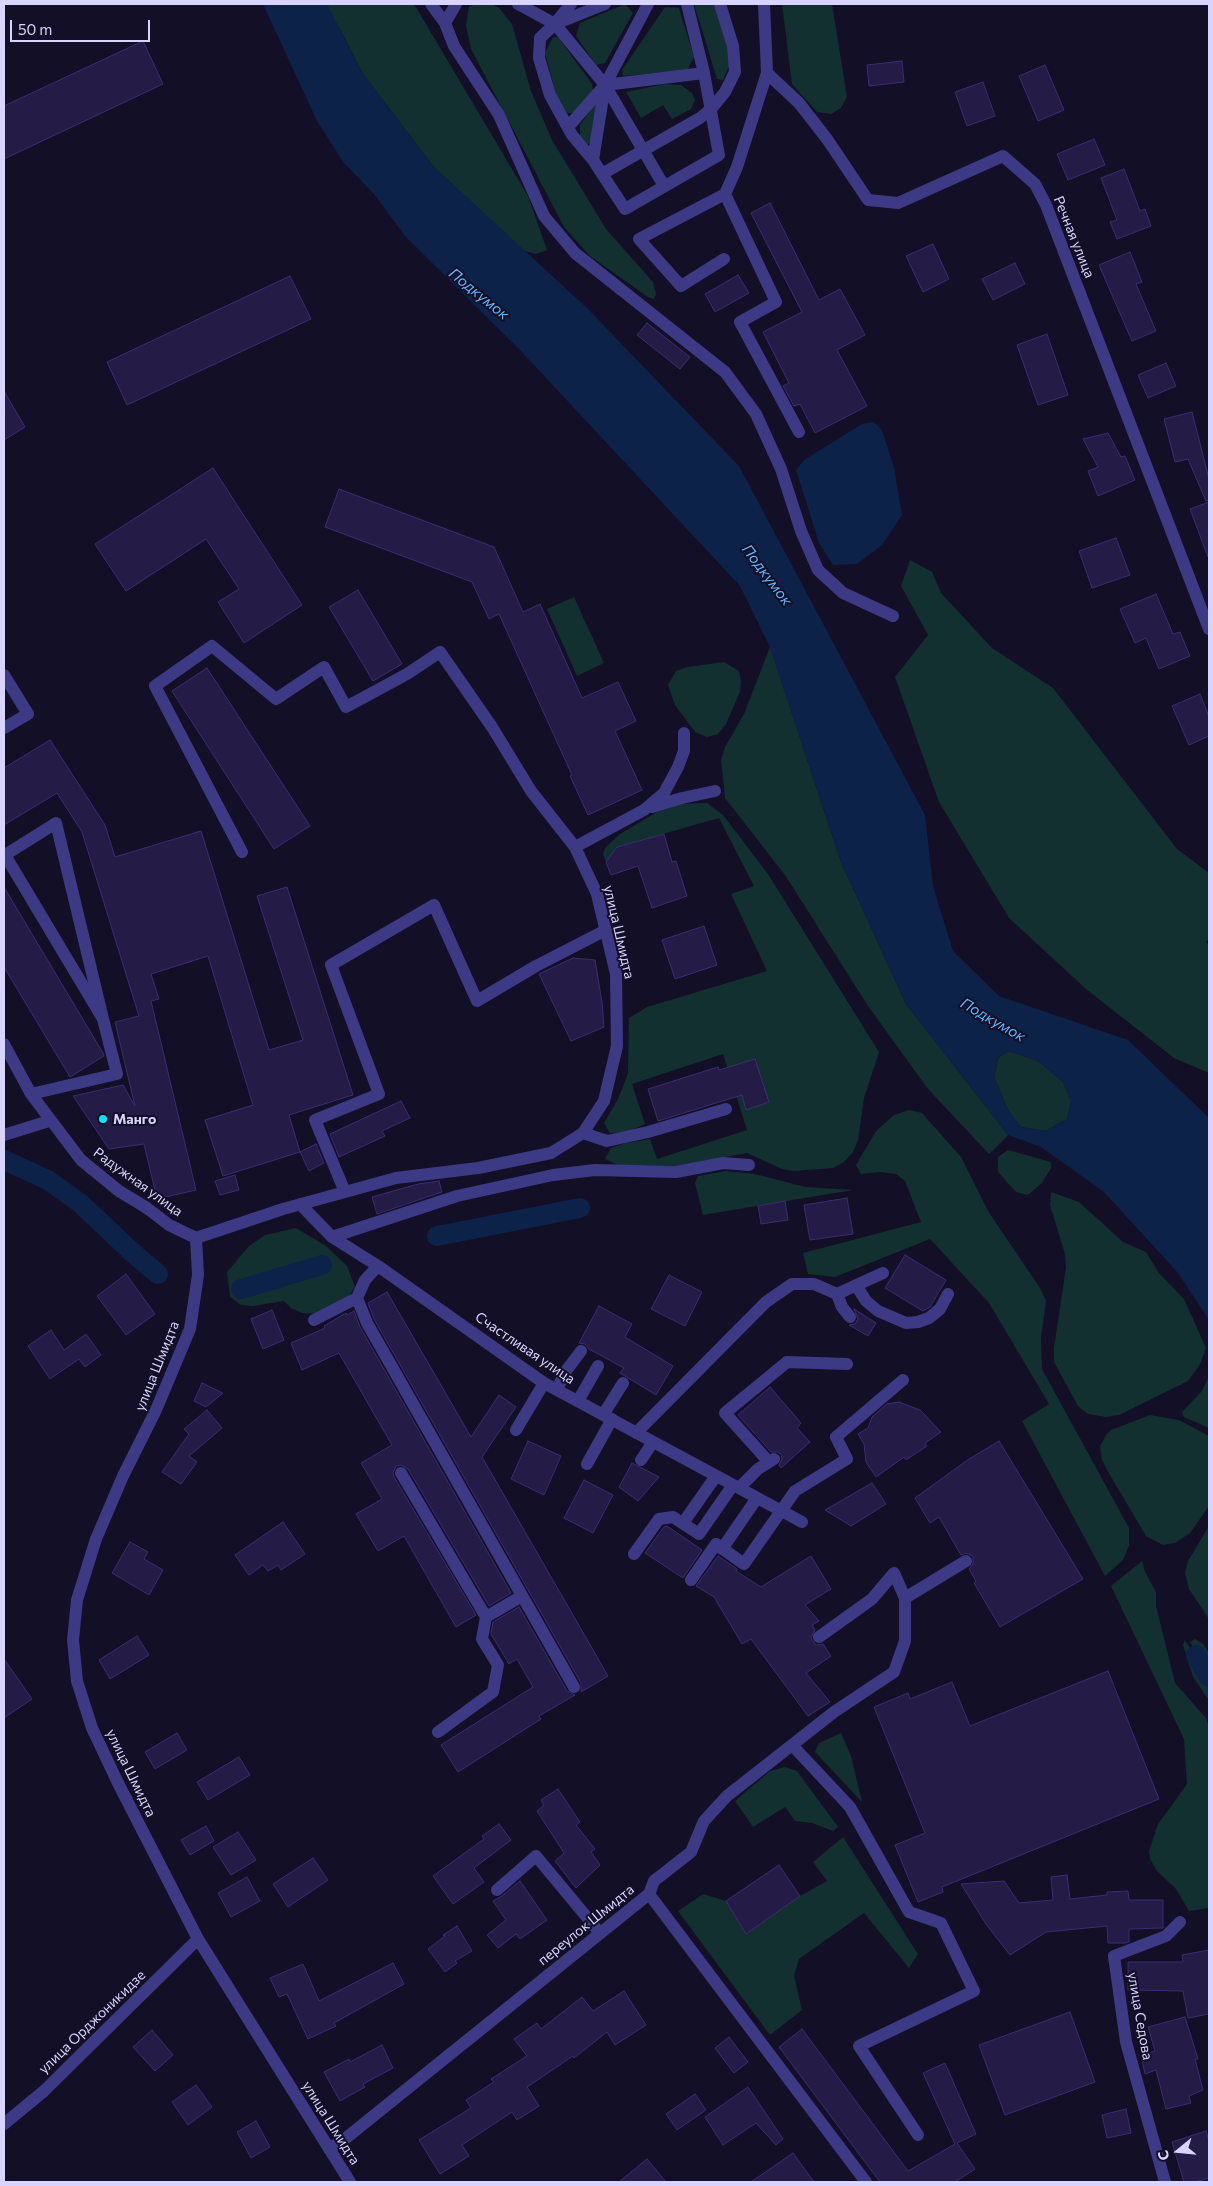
<!DOCTYPE html>
<html>
<head>
<meta charset="utf-8">
<style>
  body { margin:0 }
  #map { position:relative; width:1213px; height:2186px; overflow:hidden; background:#130f26; font-family:Commissioner,sans-serif }
  canvas { display:block }
  .frame { position:absolute; inset:0; border:5px solid #d9d4ff; pointer-events:none }
  .north { position:absolute; left:1153px; top:2126px; width:50px; height:50px; -webkit-text-stroke:4px #130f26; paint-order:stroke; rotate:253deg; font-size:14px; font-weight:700; line-height:20px; text-align:center; color:#d9d4ff }
  .north::after { content:''; display:block; margin:auto; width:18px; height:22px; background:#d9d4ff; clip-path:polygon(50% 0,100% 100%,50% 72%,0 100%) }
  .scale { position:absolute; left:10px; top:20px; width:140px; height:22px; box-sizing:border-box; border:2px solid #d9d4ff; border-top:0; padding-left:6px; font-size:15px; line-height:18px; white-space:nowrap; color:#d9d4ff; -webkit-text-stroke:4px #130f26; paint-order:stroke }
</style>
</head>
<body>
<div id="map">
<canvas width="1213" height="2186"></canvas>
<div class="frame"></div>
<div class="north">С</div>
<div class="scale">50 m</div>
</div>
<script>
const context = document.querySelector('canvas').getContext('2d');
context.lineJoin = 'round';
function fill(path, color) {
  context.fillStyle = color;
  context.fill(path, 'evenodd');
}
function poly(rows) {
  const path = new Path2D();
  for (const r of rows) {
    path.moveTo(r[0], r[1]);
    for (let i = 2; i < r.length; i += 2) path.lineTo(r[i], r[i + 1]);
  }
  return path;
}
function strokePath(path, color, width, dash) {
  context.strokeStyle = color;
  context.lineWidth = width;
  context.lineCap = dash ? 'butt' : 'round';
  context.setLineDash(dash || []);
  context.stroke(path);
}
function write(font, color, halo, rows, align = 'center') {
  context.font = font + ' Commissioner,sans-serif';
  context.lineWidth = 4;
  context.setLineDash([]);
  context.textBaseline = 'middle';
  context.strokeStyle = halo;
  context.fillStyle = color;
  for (const [text, x, y, turn = 0] of rows) {
    context.save();
    context.translate(x, y);
    context.rotate((+turn || 0) * Math.PI / 180);
    context.textAlign = isNaN(turn) ? turn : align;
    if (halo) context.strokeText(text, 0, 0);
    context.fillText(text, 0, 0);
    context.restore();
  }
}
fill(poly([
  [315,4,414,4,528,196,547,250,536,254,524,251,433,166,363,74,340,29],
  [479,4,492,4,499,8,512,24,531,91,552,140,606,229,653,282,656,294,654,299,648,297,590,256,564,227,471,49,466,26,469,6],
  [625,4,633,13,605,63,596,65,576,36,580,23],
  [694,4,717,4,729,46,730,64,723,80,717,79],
  [782,4,832,4,847,97,841,108,831,114,817,112,792,84],
  [665,7,679,8,694,57,687,70,623,76,622,70],
  [553,37,558,37,592,84,593,91,574,113,567,113,556,95,545,53],
  [665,84,681,85,692,93,695,100,691,109,672,119,663,105,641,118,626,92],
  [595,104,597,105,591,143,587,144,580,136,580,125],
  [910,560,932,572,941,593,992,648,1053,688,1177,849,1209,873,1209,940,1206,941,1209,947,1209,1073,1174,1058,1086,989,1009,918,939,802,895,677,928,635,901,586],
  [574,597,604,663,577,676,547,609],
  [770,647,841,862,906,1004,1008,1135,989,1154,928,1089,868,1006,785,875,725,798,721,760,725,747,744,714],
  [724,662,739,671,741,681,740,692,726,724,718,734,707,737,695,732,675,705,668,685,676,671,687,667],
  [707,803,723,815,768,874,879,1052,864,1098,858,1140,853,1152,844,1162,833,1168,794,1171,782,1169,747,1153,676,1166,618,1165,605,1159,611,1148,626,1143,650,1139,657,1159,747,1130,723,1054,632,1084,645,1124,627,1132,610,1133,604,1123,618,1099,628,1073,629,1018,647,1007,767,971,731,894,754,886,719,818,617,847,606,862,603,854,605,848,620,834,657,812,680,804],
  [1008,1051,1038,1061,1063,1082,1071,1101,1067,1119,1046,1131,1021,1127,1009,1112,994,1077,998,1058],
  [909,1110,922,1113,961,1157,988,1211,1040,1288,1046,1301,1041,1338,1042,1369,1129,1528,1129,1545,1123,1560,1105,1576,1022,1421,1049,1404,989,1303,930,1239,835,1277,808,1274,803,1253,921,1222,905,1181,896,1174,879,1172,861,1174,856,1165,876,1131,894,1115],
  [1008,1150,1051,1162,1051,1168,1042,1183,1028,1195,1016,1192,998,1172,998,1157],
  [726,1171,755,1174,805,1187,853,1190,703,1215,695,1183,698,1176],
  [1051,1192,1079,1202,1123,1242,1146,1252,1159,1273,1184,1299,1206,1348,1199,1366,1188,1381,1119,1415,1106,1417,1088,1414,1078,1406,1054,1362,1054,1348,1066,1267,1065,1254,1050,1205],
  [296,1228,326,1246,347,1266,355,1287,345,1302,319,1314,302,1313,291,1308,284,1301,253,1306,241,1305,230,1297,227,1272,249,1246,265,1235],
  [1209,1376,1209,1428,1184,1417,1182,1412,1202,1391],
  [1150,1415,1179,1420,1209,1436,1209,1506,1190,1533,1175,1543,1163,1545,1146,1536,1107,1470,1102,1460,1100,1446,1106,1435,1111,1430],
  [1209,1526,1209,1619,1189,1589,1185,1573,1188,1561],
  [1142,1561,1145,1572,1156,1592,1156,1606,1175,1683,1206,1718,1209,1727,1209,1908,1189,1911,1176,1889,1157,1871,1150,1859,1149,1851,1158,1824,1187,1784,1184,1739,1111,1586],
  [1195,1639,1203,1644,1209,1653,1209,1674,1190,1642],
  [1185,1640,1209,1680,1209,1700,1193,1677,1183,1645],
  [841,1733,851,1756,862,1802,815,1752,819,1743],
  [785,1767,797,1771,838,1827,833,1831,812,1823,795,1821,785,1807,753,1827,735,1801,770,1771],
  [843,1837,918,1954,909,1968,864,1913,799,1959,794,1976,802,2010,770,2035,678,1911,703,1894,726,1901,746,1934,800,1896,827,1881,813,1862]
]), '#12302f');
fill(poly([
  [263,4,327,4,363,74,433,166,587,308,739,466,925,815,933,886,953,951,999,996,1128,1040,1209,1118,1209,1320,1178,1273,1104,1192,1041,1147,1008,1135,906,1004,841,862,770,647,740,586,519,349,405,236,374,194,344,163,317,121],
  [1008,1051,1038,1061,1063,1082,1071,1101,1067,1119,1046,1131,1021,1127,1009,1112,994,1077,998,1058],
  [874,422,882,430,894,467,902,515,882,545,857,564,833,565,819,543,796,470,804,460,862,424]
]), '#0c2248');
strokePath(poly([
  [4,1160,48,1180,80,1203,133,1253,158,1274],
  [437,1236,580,1208],
  [241,1289,322,1265],
  [1196,1655,1209,1677]
]), '#0c2248', 20);
const building = poly([
  [143,41,163,84,4,159,4,106,143,41],
  [902,61,904,82,869,86,867,65,902,61],
  [1045,65,1064,110,1038,121,1019,76,1045,65],
  [983,82,995,116,967,126,955,92,983,82],
  [1094,139,1105,165,1068,180,1057,154,1094,139],
  [1124,169,1140,211,1145,209,1151,226,1117,239,1110,222,1117,220,1101,178,1124,169],
  [770,203,819,300,840,289,865,335,837,350,867,406,815,433,800,404,794,406,783,386,789,383,763,332,802,312,751,213,770,203],
  [933,244,949,279,923,292,906,256,933,244],
  [1130,252,1142,282,1136,284,1156,331,1132,341,1099,265,1130,252],
  [1015,263,1025,284,993,300,982,279,1015,263],
  [738,275,749,293,715,312,705,294,738,275],
  [290,276,311,319,127,405,107,362,290,276],
  [647,323,690,357,680,369,637,335,647,323],
  [1047,334,1068,395,1038,405,1017,345,1047,334],
  [1166,363,1176,386,1148,398,1138,375,1166,363],
  [4,391,25,427,4,440,4,391],
  [1192,412,1209,479,1209,500,1206,501,1188,459,1175,462,1164,419,1192,412],
  [1108,433,1121,457,1125,456,1135,480,1098,496,1088,471,1098,467,1083,439,1108,433],
  [213,468,302,605,244,643,218,602,239,589,206,539,126,591,95,544,213,468],
  [339,489,494,547,523,612,540,604,582,698,618,682,636,721,615,731,642,790,588,815,570,776,572,775,499,614,489,619,472,582,325,527,339,489],
  [1209,502,1209,556,1208,557,1190,509,1209,502],
  [1116,538,1130,575,1092,588,1079,551,1116,538],
  [358,590,402,664,373,681,329,607,358,590],
  [1156,594,1173,634,1180,632,1190,656,1159,669,1146,638,1135,643,1120,609,1156,594],
  [207,668,310,826,274,849,172,691,207,668],
  [1200,694,1209,717,1209,736,1189,745,1172,706,1200,694],
  [50,740,105,825,115,857,201,831,269,1050,303,1040,257,896,287,887,353,1095,289,1115,300,1152,223,1176,205,1120,253,1105,208,956,151,974,159,999,151,1001,196,1190,157,1199,144,1144,109,1149,73,1096,123,1085,135,1106,115,1022,139,1016,82,832,57,793,4,825,4,768,50,740],
  [664,834,672,862,676,861,687,896,652,908,638,866,611,875,606,862,617,847,664,834],
  [4,887,103,1053,104,1056,70,1077,4,967,4,887],
  [704,926,717,965,675,979,662,940,704,926],
  [573,958,595,960,602,1002,604,1027,571,1041,539,974,573,958],
  [755,1059,769,1102,746,1110,742,1095,658,1121,648,1089,718,1067,719,1070,755,1059],
  [401,1101,410,1118,382,1131,385,1136,339,1157,330,1134,401,1101],
  [316,1144,324,1163,309,1171,300,1152,316,1144],
  [235,1175,239,1190,220,1195,215,1181,235,1175],
  [439,1181,442,1192,377,1214,372,1197,418,1184,439,1181],
  [847,1198,853,1234,810,1240,804,1205,847,1198],
  [785,1201,788,1220,761,1224,758,1206,785,1201],
  [905,1255,946,1280,930,1307,923,1311,885,1288,905,1255],
  [126,1274,155,1314,126,1335,97,1296,126,1274],
  [669,1275,702,1292,685,1326,651,1309,669,1275],
  [387,1292,471,1437,499,1395,516,1407,482,1457,608,1676,581,1692,581,1683,374,1319,368,1303,387,1292],
  [599,1306,632,1324,625,1337,673,1366,656,1395,620,1373,624,1368,589,1349,585,1344,579,1343,599,1306],
  [854,1309,876,1323,868,1336,849,1325,855,1324,858,1319,854,1309],
  [272,1310,284,1340,263,1349,251,1319,272,1310],
  [354,1311,360,1327,511,1593,489,1606,408,1469,401,1465,396,1466,393,1473,394,1477,476,1615,456,1627,404,1536,378,1551,356,1514,382,1499,361,1463,392,1445,339,1353,302,1370,291,1343,325,1328,324,1326,346,1313,347,1315,354,1311],
  [51,1330,64,1350,86,1334,101,1355,85,1367,79,1359,50,1379,28,1346,51,1330],
  [202,1383,223,1393,206,1407,194,1401,202,1383],
  [770,1387,801,1423,797,1428,810,1442,781,1468,779,1465,782,1459,781,1454,777,1452,771,1452,738,1415,770,1387],
  [899,1402,920,1410,941,1432,925,1443,927,1446,906,1460,904,1457,876,1477,866,1462,864,1444,858,1434,868,1428,872,1417,887,1404,899,1402],
  [207,1410,222,1428,189,1456,197,1462,181,1484,162,1472,189,1434,184,1429,207,1410],
  [528,1441,561,1456,544,1495,511,1479,528,1441],
  [999,1441,1083,1579,1000,1627,974,1583,976,1581,969,1569,973,1564,973,1556,966,1553,961,1555,939,1517,930,1523,915,1498,969,1459,999,1441],
  [632,1463,659,1477,638,1501,619,1487,632,1463],
  [584,1480,613,1495,593,1533,564,1518,584,1480],
  [872,1483,886,1504,851,1526,825,1510,872,1483],
  [283,1522,305,1554,281,1570,278,1565,268,1571,263,1565,249,1575,235,1555,283,1522],
  [667,1526,702,1550,683,1578,645,1553,664,1527,667,1526],
  [130,1542,148,1552,144,1559,163,1570,149,1595,112,1573,130,1542],
  [718,1556,737,1569,736,1571,761,1587,811,1556,831,1589,805,1605,819,1621,812,1625,815,1630,811,1638,816,1645,823,1644,831,1656,806,1673,830,1702,808,1716,751,1639,742,1644,714,1597,696,1586,718,1556],
  [519,1607,567,1691,575,1695,539,1716,541,1719,458,1772,441,1745,533,1687,517,1659,509,1664,491,1634,493,1622,519,1607],
  [137,1636,149,1655,110,1679,99,1660,137,1636],
  [4,1659,32,1699,4,1718,4,1659],
  [1108,1671,1159,1799,942,1887,943,1892,918,1902,895,1845,925,1833,874,1707,908,1693,910,1699,952,1682,970,1726,1108,1671],
  [177,1733,187,1750,155,1769,145,1752,177,1733],
  [239,1757,250,1775,208,1800,197,1782,239,1757],
  [558,1789,580,1822,576,1825,595,1849,591,1852,600,1865,576,1888,555,1861,564,1853,537,1811,544,1805,541,1800,558,1789],
  [499,1824,511,1840,474,1868,484,1882,453,1904,433,1876,484,1839,482,1836,499,1824],
  [206,1826,214,1841,190,1855,181,1840,206,1826],
  [238,1832,256,1860,231,1875,213,1847,238,1832],
  [313,1858,328,1880,288,1907,273,1884,313,1858],
  [779,1865,800,1896,746,1934,726,1901,779,1865],
  [1067,1875,1070,1899,1107,1895,1107,1892,1128,1891,1129,1900,1163,1900,1163,1928,1129,1929,1129,1942,1125,1943,1108,1943,1107,1926,1046,1932,1010,1955,986,1924,961,1884,1004,1881,1019,1903,1053,1900,1051,1877,1067,1875],
  [247,1877,260,1901,231,1917,218,1893,247,1877],
  [520,1881,547,1920,520,1939,516,1934,498,1948,487,1935,506,1920,493,1901,502,1896,520,1881],
  [457,1926,472,1951,455,1961,457,1963,445,1972,428,1949,445,1936,443,1935,457,1926],
  [1209,1950,1209,2014,1188,2018,1183,1991,1128,1990,1128,1962,1183,1962,1182,1955,1209,1950],
  [393,1963,404,1984,334,2023,336,2026,308,2039,287,1994,279,1997,270,1978,303,1964,319,2001,393,1963],
  [624,1991,646,2025,615,2045,607,2032,574,2058,573,2056,527,2087,539,2106,517,2120,512,2112,462,2145,469,2156,440,2174,419,2140,471,2108,466,2100,494,2082,491,2079,527,2056,514,2039,537,2023,541,2029,582,1997,593,2011,624,1991],
  [1070,2012,1095,2082,1005,2115,979,2045,1070,2012],
  [1185,2017,1198,2059,1195,2059,1203,2090,1189,2096,1191,2103,1166,2109,1156,2070,1145,2074,1141,2056,1155,2051,1148,2027,1185,2017],
  [802,2029,908,2171,955,2144,923,2073,945,2063,976,2134,957,2143,975,2169,955,2182,880,2182,779,2047,802,2029],
  [152,2030,173,2055,155,2071,133,2047,152,2030],
  [729,2037,748,2062,734,2073,715,2048,729,2037],
  [382,2045,393,2068,363,2084,365,2087,340,2101,324,2072,349,2059,350,2062,382,2045],
  [196,2085,212,2107,188,2125,172,2102,196,2085],
  [748,2087,783,2139,776,2145,756,2123,723,2145,705,2117,748,2087],
  [695,2094,706,2110,677,2130,666,2114,695,2094],
  [1126,2109,1131,2133,1107,2138,1102,2115,1126,2109],
  [256,2121,270,2147,251,2158,237,2132,256,2121],
  [1206,2131,1209,2141,1209,2178,1195,2182,1184,2182,1172,2142,1206,2131],
  [793,2153,814,2182,751,2182,793,2153],
  [647,2159,666,2182,619,2182,647,2159]
]);
fill(building, '#241b47');
strokePath(building, '#3b2d73', 1);
strokePath(poly([
  [431,4,445,23,454,46,499,115,544,216,575,253,725,372,756,414,781,469,801,531,818,570,843,593,893,616],
  [518,4,555,24,605,85,704,73],
  [605,4,555,24,540,38,539,58,550,95,572,135,593,160,625,209,719,155,704,73,687,4],
  [445,23,456,4],
  [555,23,571,4],
  [767,73,799,103,827,139,868,200,898,203,1003,156,1035,184,1046,205,1209,629],
  [605,85,664,186],
  [568,127,605,85,648,4],
  [593,160,605,85],
  [602,174,700,118,712,108,725,92,735,72,733,46,720,4],
  [725,194,776,302,740,322,799,432],
  [724,259,681,286,639,239,725,194,737,167,767,73,764,4],
  [4,675,28,714,4,728],
  [652,807,682,798,715,791],
  [575,847,644,810,664,793,678,767,684,751,684,733],
  [4,1044,31,1094,81,1160,119,1191,147,1208,169,1225,196,1238],
  [31,1094,117,1074,103,1019,5,855,56,823,103,1019],
  [583,1133,607,1141,648,1132,726,1109],
  [4,1135,49,1121],
  [345,1192,315,1120,379,1094,331,965,434,905,477,1001,536,966,606,930],
  [300,1204,332,1237,378,1266,544,1383,802,1522],
  [332,1237,457,1196,553,1175,595,1170,676,1172,723,1163,749,1165],
  [196,1238,283,1209,396,1178,478,1168,551,1153,583,1133,604,1101,617,1046,616,974,597,894,575,847,531,791,492,727,440,652,407,674,346,707,324,667,276,699,212,646,155,686,242,852],
  [196,1238,198,1275,190,1329,156,1410,123,1476,96,1539,77,1600,73,1640,77,1681,92,1728,118,1783,198,1939,350,2182],
  [378,1266,365,1280,357,1298,367,1323,574,1687],
  [856,1285,866,1301,878,1311,906,1323,918,1322,929,1318,940,1309,948,1294],
  [837,1294,842,1307,850,1317],
  [314,1320,357,1298],
  [557,1389,566,1371,581,1351],
  [578,1401,598,1366],
  [603,1415,623,1383],
  [516,1430,544,1383],
  [636,1433,766,1302,792,1284,814,1284,837,1294,883,1273],
  [641,1460,653,1442],
  [768,1461,725,1413,787,1362,847,1364],
  [587,1464,612,1419],
  [401,1473,486,1617],
  [739,1488,758,1469,774,1459],
  [683,1523,716,1476],
  [722,1549,757,1498],
  [634,1554,659,1519,673,1517,699,1534,733,1485],
  [691,1580,716,1544,744,1564,795,1491,847,1459,836,1437,903,1380],
  [819,1637,872,1599,894,1573,905,1598],
  [438,1732,493,1692,498,1665,482,1639,486,1617,522,1596],
  [792,1745,850,1807,909,1912,941,1923,974,1991,859,2046,918,2135],
  [497,1890,536,1856,600,1933],
  [649,1894,654,1881,691,1852,704,1821,727,1796,834,1712,894,1672,905,1641,905,1598,966,1561],
  [4,2124,44,2091,198,1939],
  [329,2149,346,2138,649,1894,866,2182],
  [1165,2182,1126,2042,1114,1956,1166,1936,1180,1922]
]), '#3d3a85', 12);
for (const [x, y, r, color] of [
  [103,1119,5,"#00e5ff"]
]) {
  const dot = new Path2D();
  dot.arc(x, y, r, 0, 2 * Math.PI);
  context.fillStyle = color;
  context.fill(dot);
  strokePath(dot, '#130f26', 2);
}
write('14px', '#d9d4ff', '#130f26', [
  ["Речная улица",1074,237,68],
  ["улица Шмидта",619,932,77],
  ["Радужная улица",138,1182,36],
  ["Счастливая улица",525,1348,34],
  ["улица Шмидта",157,1366,-68],
  ["улица Шмидта",131,1773,64],
  ["переулок Шмидта",586,1925,-39],
  ["улица Седова",1140,2016,80],
  ["улица Орджоникидзе",92,2022,-44],
  ["улица Шмидта",331,2123,58]
]);
write('bold 14px', '#d9d4ff', '#130f26', [
  ["Манго",113,1119]
], 'left');
write('italic 15px', '#62b6ff', '#130f26', [
  ["Подкумок",479,294,39],
  ["Подкумок",767,575,53],
  ["Подкумок",993,1020,30]
]);
</script>
</body>
</html>
